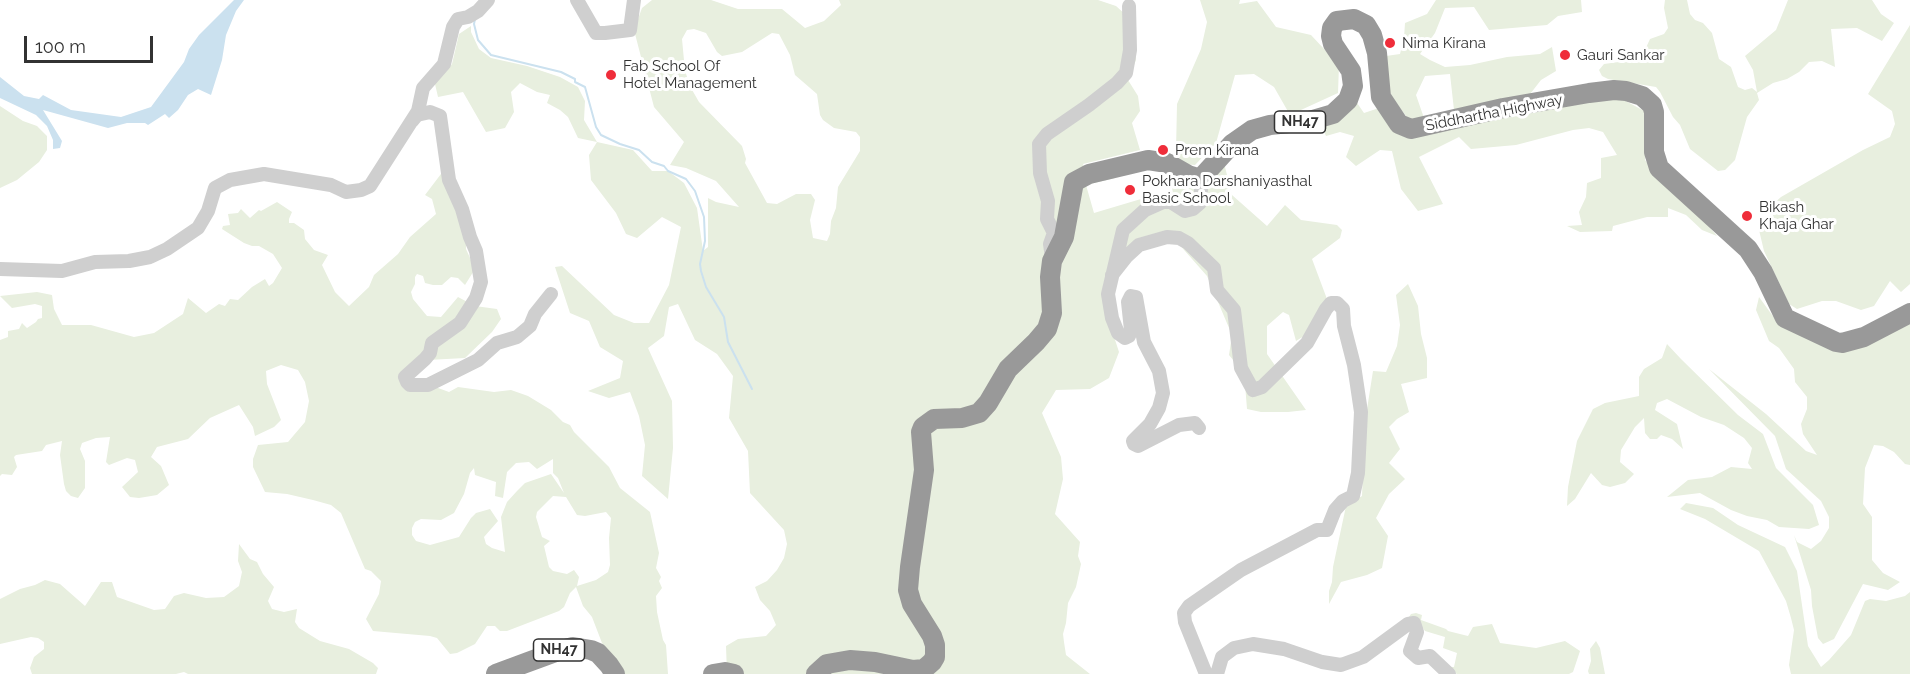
<!DOCTYPE html>
<html>
<head>
<meta charset="utf-8">
<style>
  body { margin:0 }
  #map { position:relative; width:1910px; height:674px; overflow:hidden; background:#fff; font-family:Raleway,sans-serif }
  canvas { display:block }
  .scale { position:absolute; left:24px; top:36px; width:129px; height:27px; box-sizing:border-box; border:3px solid #323232; border-top:0; padding-left:8px; font-size:18px; line-height:21px; white-space:nowrap; color:#323232; -webkit-text-stroke:4px #fff; paint-order:stroke }
</style>
</head>
<body>
<div id="map">
<canvas width="1910" height="674"></canvas>
<div class="scale">100 m</div>
</div>
<script>
const context = document.querySelector('canvas').getContext('2d');
context.lineJoin = 'round';
function fill(path, color) {
  context.fillStyle = color;
  context.fill(path, 'evenodd');
}
function poly(rows) {
  const path = new Path2D();
  for (const r of rows) {
    path.moveTo(r[0], r[1]);
    for (let i = 2; i < r.length; i += 2) path.lineTo(r[i], r[i + 1]);
  }
  return path;
}
function strokePath(path, color, width, dash) {
  context.strokeStyle = color;
  context.lineWidth = width;
  context.lineCap = dash ? 'butt' : 'round';
  context.setLineDash(dash || []);
  context.stroke(path);
}
function write(font, color, halo, rows, align = 'center') {
  context.font = font + ' Raleway,sans-serif';
  context.lineWidth = 6;
  context.setLineDash([]);
  context.textBaseline = 'middle';
  context.strokeStyle = halo;
  context.fillStyle = color;
  for (const [text, x, y, turn = 0] of rows) {
    context.save();
    context.translate(x, y);
    context.rotate((+turn || 0) * Math.PI / 180);
    context.textAlign = isNaN(turn) ? turn : align;
    if (halo) context.strokeText(text, 0, 0);
    context.fillText(text, 0, 0);
    context.restore();
  }
}
fill(poly([
  [652,0,711,0,738,9,782,9,805,28,824,21,841,5,839,0,1098,0,1116,6,1136,24,1136,60,1128,80,1138,96,1140,111,1132,123,1140,150,1083,164,1086,174,1115,178,1086,185,1094,213,1151,196,1172,195,1173,175,1218,163,1225,167,1232,195,1267,226,1285,205,1301,220,1337,225,1342,230,1340,238,1312,259,1327,299,1309,333,1296,341,1289,315,1283,312,1267,326,1267,354,1306,410,1288,412,1261,412,1247,409,1245,384,1238,366,1229,355,1232,335,1207,276,1170,234,1137,243,1107,277,1104,306,1119,352,1109,378,1090,389,1056,390,1042,413,1061,457,1063,479,1055,514,1080,542,1078,556,1081,564,1076,587,1068,603,1066,623,1063,634,1064,642,1066,655,1090,674,727,674,726,646,738,639,766,636,776,625,770,611,760,600,755,587,767,581,777,570,784,558,787,544,784,530,750,493,748,451,729,418,733,376,717,354,695,340,678,304,669,307,664,336,648,348,672,401,673,448,668,499,642,476,645,445,639,416,630,392,609,398,588,391,620,378,623,361,600,347,589,321,570,313,555,267,562,266,614,315,634,323,649,323,669,285,681,227,662,217,637,238,626,234,616,213,591,180,589,155,597,142,578,138,568,117,560,110,547,103,550,95,537,92,520,83,511,92,514,112,505,128,486,132,463,92,438,97,435,84,452,64,459,34,471,26,471,32,479,49,491,58,527,66,560,77,578,87,585,101,584,120,597,142,633,150,652,171,668,171,684,183,697,208,703,251,708,247,708,198,716,202,739,207,716,181,686,168,670,165,684,142,654,107,634,30,642,8],
  [694,29,706,33,717,52,722,56,742,52,772,33,779,34,790,55,795,75,817,94,820,115,823,120,834,128,856,132,860,137,860,151,838,187,836,208,831,221,830,234,827,241,813,238,810,220,815,200,811,194,796,194,777,204,767,203,745,163,746,159,742,146,699,102,691,88,685,71,682,39,687,30],
  [1200,0,1240,0,1239,4,1257,1,1276,27,1311,35,1339,65,1338,93,1290,115,1274,87,1254,74,1235,75,1216,143,1195,165,1182,164,1176,151,1177,104,1201,49,1207,22],
  [1436,0,1581,0,1582,12,1558,16,1547,25,1489,30,1474,7,1445,8,1435,33,1420,54,1430,60,1445,67,1470,65,1507,57,1540,54,1552,47,1556,71,1541,80,1527,98,1454,110,1450,74,1425,76,1416,95,1424,118,1410,121,1382,85,1379,57,1400,54,1404,38,1405,23,1427,14],
  [1665,0,1687,0,1690,14,1695,20,1703,23,1712,33,1719,59,1731,67,1738,87,1745,90,1752,88,1757,92,1753,70,1745,56,1776,30,1788,0,1872,0,1881,14,1894,23,1882,41,1857,28,1831,29,1835,67,1822,61,1809,62,1799,72,1787,79,1773,83,1757,93,1759,100,1747,117,1735,160,1725,170,1718,171,1690,149,1680,125,1673,117,1660,92,1656,87,1608,79,1602,76,1599,70,1604,64,1633,60,1644,52,1650,39,1664,34,1668,28,1664,8],
  [1910,25,1910,284,1901,292,1890,281,1874,306,1861,310,1836,301,1822,301,1797,309,1789,304,1764,251,1759,230,1774,229,1772,205,1781,197,1863,150,1890,137,1895,124,1892,111,1868,94],
  [1622,99,1648,113,1645,160,1664,183,1690,204,1717,236,1702,230,1686,215,1668,208,1668,217,1647,217,1613,226,1612,231,1580,232,1567,226,1582,225,1579,212,1586,197,1587,183,1601,178,1601,158,1617,155,1603,132,1589,128,1573,130,1516,145,1471,149,1459,137,1419,157,1443,204,1418,211,1401,189,1392,151,1380,150,1356,166,1346,157,1354,136,1340,132,1326,136,1320,123,1355,100,1364,113,1382,107,1391,125,1578,101],
  [0,106,23,121,37,126,47,136,47,150,39,162,17,180,0,188],
  [444,170,466,243,466,249,475,269,465,285,458,278,451,277,442,285,433,285,425,283,423,276,417,274,415,277,415,284,411,292,413,299,427,316,441,317,458,297,475,306,497,309,501,319,492,332,465,358,428,360,408,377,449,392,458,387,494,392,511,390,528,396,551,410,563,422,570,425,574,432,609,467,620,488,650,512,659,553,656,568,661,577,659,581,662,588,656,596,657,612,663,640,666,645,668,674,620,674,614,660,602,643,592,617,583,606,576,587,570,593,564,607,559,611,507,631,500,631,495,626,487,626,475,644,457,653,450,654,437,638,430,636,373,631,366,619,379,594,381,581,371,571,365,569,341,513,331,505,313,500,287,494,265,492,253,467,253,459,258,445,288,442,305,422,309,401,305,382,298,370,281,365,266,371,267,384,281,420,274,427,255,436,253,427,239,405,210,418,188,439,157,447,151,457,161,466,169,485,157,495,139,498,130,497,122,487,138,472,135,460,127,458,109,465,106,462,110,437,96,438,82,443,80,449,85,461,85,488,78,498,71,496,66,491,64,484,60,455,62,441,46,445,42,451,16,455,14,457,17,467,12,475,2,474,0,476,0,340,8,337,8,331,19,329,22,323,27,328,36,322,38,319,42,318,42,306,35,304,12,308,0,296,37,292,52,295,54,309,62,325,91,325,134,337,154,333,183,314,188,298,206,313,219,304,225,306,230,299,238,300,252,287,265,279,269,286,273,283,282,268,273,254,259,246,252,246,244,243,222,229,223,226,230,225,228,214,238,213,241,209,250,218,259,210,261,211,277,202,292,212,289,219,289,223,294,223,304,230,305,239,314,250,328,255,322,265,335,292,349,306,369,287,374,275,398,254,410,237,436,214,432,199,425,195],
  [553,459,553,473,558,478,564,493,551,474,525,483,517,491,507,502,501,517,505,552,492,548,486,544,484,537,498,521,490,509,476,513,471,518,459,537,430,545,416,541,412,535,412,528,415,522,421,519,441,520,454,513,464,494,470,473,474,468,475,475,496,482,495,496,503,498,507,472,516,463,529,462,537,469],
  [553,496,566,497,577,515,585,516,606,512,611,518,609,538,610,565,608,572,596,580,577,586,579,577,574,570,567,574,553,571,549,567,544,546,550,541,542,537,536,517,537,512],
  [1408,284,1418,306,1421,334,1427,358,1427,378,1401,384,1409,412,1397,419,1389,427,1400,449,1389,463,1405,479,1389,494,1376,518,1388,536,1382,568,1367,575,1341,582,1329,604,1329,591,1332,582,1333,567,1346,506,1362,496,1365,422,1373,371,1386,372,1397,346,1400,325,1396,295],
  [1759,297,1775,319,1834,347,1910,317,1910,465,1905,464,1894,452,1883,446,1874,445,1865,468,1863,504,1872,517,1872,560,1883,573,1900,582,1888,590,1863,584,1834,639,1823,644,1818,638,1812,606,1811,590,1794,535,1797,542,1811,549,1821,541,1829,528,1829,517,1821,501,1786,469,1775,436,1709,369,1766,414,1806,451,1817,455,1803,434,1801,424,1807,409,1807,397,1795,382,1794,369,1779,348,1769,341,1756,310],
  [1667,344,1681,359,1738,415,1763,434,1776,468,1813,505,1819,525,1809,529,1779,527,1767,520,1747,516,1731,510,1700,493,1667,497,1688,480,1712,477,1731,467,1752,469,1748,463,1752,448,1744,438,1724,425,1701,417,1667,399,1657,403,1655,410,1677,424,1683,449,1672,439,1661,435,1657,439,1650,439,1645,433,1644,418,1635,427,1621,450,1620,462,1634,474,1625,483,1610,487,1602,485,1591,473,1575,499,1567,506,1568,487,1577,441,1593,409,1605,403,1639,396,1639,377,1644,369,1662,358],
  [1686,503,1713,508,1738,525,1785,547,1797,571,1808,646,1821,667,1829,660,1851,635,1865,601,1870,599,1886,601,1905,596,1910,592,1910,674,1791,674,1789,665,1794,630,1791,618,1786,601,1759,551,1705,519,1680,509],
  [239,544,250,559,257,562,263,574,274,587,268,601,272,609,284,612,297,609,295,622,299,628,320,641,349,649,373,663,378,668,376,674,188,674,184,672,176,674,32,674,30,668,34,657,44,649,44,642,38,638,31,637,0,644,0,599,20,589,35,585,45,580,60,584,85,606,101,582,112,582,117,597,154,610,165,609,174,596,184,593,206,598,224,597,239,586,242,572,238,561],
  [1416,613,1422,615,1421,620,1446,629,1448,631,1468,636,1473,627,1492,624,1500,643,1536,648,1565,641,1580,651,1573,672,1569,674,1457,674,1445,667,1454,667,1457,653,1443,648,1445,637,1425,631,1416,618,1407,620,1411,614],
  [1596,641,1600,648,1605,674,1589,674,1588,671,1591,661,1590,649]
]), '#e8efdf');
fill(poly([
  [234,0,244,0,236,11,226,35,222,60,211,95,198,89,188,95,178,110,169,118,165,114,148,125,145,123,127,123,108,128,43,110,62,141,60,148,53,149,53,140,47,126,36,115,0,98,0,77,24,96,39,99,43,95,71,110,121,117,151,107,184,62,189,49,199,35]
]), '#cbe1ef');
strokePath(poly([
  [475,19,474,24,478,40,491,55,561,72,575,79,575,82,585,87,596,127,601,135,620,144,639,150,652,162,664,166,668,171,686,179,695,191,704,217,705,241,700,264,701,271,706,287,724,317,728,342,752,389]
]), '#cbe1ef', 2);
strokePath(poly([
  [577,0,596,33,605,33,630,30,634,0],
  [412,121,417,115,430,112,440,116,449,180,462,209,470,237,476,251,481,282,476,298,460,323,432,343,430,353,425,359,405,377,407,382,410,385,428,385,478,360,497,343,517,337,530,326,535,314,551,294],
  [1052,258,1050,244,1054,233,1047,219,1048,201,1040,173,1039,144,1047,134,1089,105,1117,83,1126,73,1130,50,1129,6],
  [0,269,62,271,95,262,129,261,150,257,167,249,198,228,208,211,215,188,230,180,264,174,276,176,331,185,346,192,361,190,370,186,418,111,423,88,444,64,453,27,458,19,468,17,478,11,488,0],
  [1112,275,1127,256,1139,245,1167,237,1179,238,1188,243,1214,268,1217,290,1234,310,1241,368,1253,390,1262,387,1307,343,1326,309,1331,303,1337,303,1343,309,1344,326,1354,365,1361,412,1358,473,1353,496,1343,501,1335,510,1327,530,1317,530,1241,570,1189,606,1184,613,1185,622,1206,674],
  [1199,428,1195,423,1179,425,1138,446,1134,444,1133,441,1150,424,1159,408,1163,393,1159,371,1144,342,1136,297,1131,296,1128,302,1131,330,1129,336,1125,338,1118,333,1112,318,1108,294,1123,230,1145,210,1163,202,1171,202,1185,211,1193,209,1200,203,1202,177],
  [1217,674,1222,657,1234,648,1253,644,1284,649,1322,662,1341,665,1363,657,1408,624,1414,623,1417,632,1410,651,1418,658,1430,656,1449,674]
]), '#cfcfcf', 14);
strokePath(poly([
  [496,674,558,651,573,647,591,650,598,653,609,665,615,674],
  [713,674,725,672,734,674],
  [816,674,827,664,850,660,875,662,913,670,924,669,932,662,935,657,935,645,932,636,912,604,908,590,910,567,924,470,921,432,923,427,934,419,962,418,979,413,988,403,1008,369,1036,342,1047,329,1052,313,1050,277,1052,261,1064,237,1074,182,1089,174,1148,160,1167,163,1188,175,1198,178,1202,177,1232,144,1252,130,1270,125,1309,121,1333,114,1348,100,1353,86,1351,71,1333,44,1331,36,1332,28,1337,21,1354,19,1366,25,1372,35,1377,53,1381,97,1399,124,1411,129,1503,108,1589,93,1614,90,1626,91,1642,96,1652,105,1654,112,1654,152,1659,168,1748,249,1763,272,1785,318,1836,342,1842,343,1864,337,1910,313]
]), '#999', 20);
for (const [x, y, r, color] of [
  [1390,43,6,"#ef2d3a"],
  [1565,55,6,"#ef2d3a"],
  [611,75,6,"#ef2d3a"],
  [1163,150,6,"#ef2d3a"],
  [1130,190,6,"#ef2d3a"],
  [1747,216,6,"#ef2d3a"]
]) {
  const dot = new Path2D();
  dot.arc(x, y, r, 0, 2 * Math.PI);
  context.fillStyle = color;
  context.fill(dot);
  strokePath(dot, '#fff', 2);
}
for (const [x, y, w] of [
  [1300,122,51],
  [559,650,51]
]) {
  const box = new Path2D();
  box.roundRect(x - w / 2, y - 11, w, 22, 4.5);
  context.fillStyle = '#fff';
  context.fill(box);
  strokePath(box, '#323232', 1.5);
}
write('bold 14px', '#323232', null, [
  ["NH47",1300,122],
  ["NH47",559,650]
]);
write('15px', '#323232', '#fff', [
  ["Nima Kirana",1402,43],
  ["Gauri Sankar",1577,55],
  ["Fab School Of",623,66],
  ["Hotel Management",623,83],
  ["Prem Kirana",1175,150],
  ["Pokhara Darshaniyasthal",1142,181],
  ["Basic School",1142,198],
  ["Bikash",1759,207],
  ["Khaja Ghar",1759,224]
], 'left');
write('15px', '#323232', '#fff', [
  ["Siddhartha Highway",1494,113,-11]
]);
</script>
</body>
</html>
